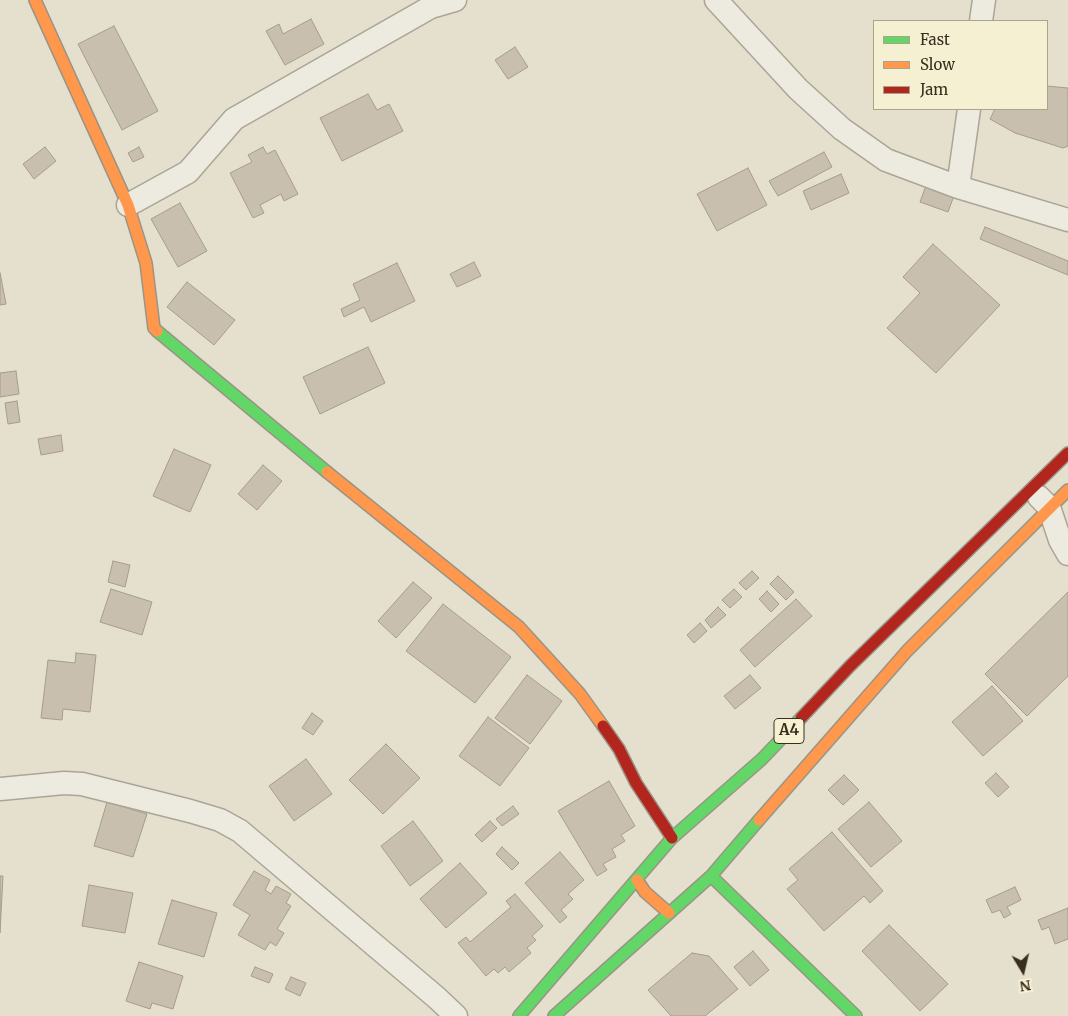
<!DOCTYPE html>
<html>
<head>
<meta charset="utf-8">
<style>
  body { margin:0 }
  #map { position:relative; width:1068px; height:1016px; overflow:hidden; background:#e5e0ce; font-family:Merriweather,serif }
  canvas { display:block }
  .legend { position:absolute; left:873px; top:20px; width:175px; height:90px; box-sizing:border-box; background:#f6f0d3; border:1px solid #aaa28b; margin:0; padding:6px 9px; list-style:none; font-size:15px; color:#392e1e }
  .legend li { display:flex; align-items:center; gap:10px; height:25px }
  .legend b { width:25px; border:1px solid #aaa28b }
  .north { position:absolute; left:998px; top:946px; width:50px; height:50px; -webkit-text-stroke:4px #f6f0d3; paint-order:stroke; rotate:171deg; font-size:14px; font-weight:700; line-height:20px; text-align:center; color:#392e1e }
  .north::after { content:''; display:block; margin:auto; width:18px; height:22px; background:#392e1e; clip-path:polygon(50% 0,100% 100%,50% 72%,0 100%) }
</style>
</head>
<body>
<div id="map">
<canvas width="1068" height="1016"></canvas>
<ul class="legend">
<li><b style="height:6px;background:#63d668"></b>Fast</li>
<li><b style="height:6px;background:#ff974d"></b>Slow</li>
<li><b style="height:6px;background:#b3261e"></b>Jam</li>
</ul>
<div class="north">N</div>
</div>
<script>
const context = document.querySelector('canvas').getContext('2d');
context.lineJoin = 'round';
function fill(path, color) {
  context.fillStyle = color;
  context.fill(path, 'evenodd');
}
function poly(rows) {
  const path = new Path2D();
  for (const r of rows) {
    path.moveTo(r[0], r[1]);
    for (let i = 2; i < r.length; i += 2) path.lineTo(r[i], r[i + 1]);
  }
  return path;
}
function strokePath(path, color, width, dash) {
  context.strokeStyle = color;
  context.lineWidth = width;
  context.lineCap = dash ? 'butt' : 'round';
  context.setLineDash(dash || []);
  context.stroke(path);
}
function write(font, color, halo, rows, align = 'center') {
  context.font = font + ' Merriweather,serif';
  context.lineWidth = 4;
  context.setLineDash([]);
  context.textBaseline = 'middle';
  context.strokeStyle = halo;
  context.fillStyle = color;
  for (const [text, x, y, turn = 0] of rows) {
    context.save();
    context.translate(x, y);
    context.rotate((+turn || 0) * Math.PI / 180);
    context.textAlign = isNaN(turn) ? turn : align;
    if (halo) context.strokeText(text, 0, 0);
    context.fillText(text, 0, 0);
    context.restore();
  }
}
const building = poly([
  [311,19,324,44,285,65,266,31,279,24,283,34,311,19],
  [114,26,158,111,122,130,78,44,114,26],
  [515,47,528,67,508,79,495,60,515,47],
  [1047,86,1068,88,1068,146,1063,148,1015,133,990,119,995,109,1047,109,1047,86],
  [368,94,377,110,389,104,403,131,342,161,320,118,368,94],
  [45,147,56,161,34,179,23,164,45,147],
  [139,147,144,157,133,162,128,153,139,147],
  [263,147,267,154,275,150,298,194,284,201,281,194,260,205,264,213,253,218,230,173,252,162,248,155,263,147],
  [824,152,832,167,778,196,769,181,824,152],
  [748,168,767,205,717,231,697,194,748,168],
  [841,174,849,193,811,210,803,191,841,174],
  [927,183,955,193,948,212,920,202,927,183],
  [180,203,207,251,178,267,151,219,180,203],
  [985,227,1068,261,1068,275,980,239,985,227],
  [933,244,1000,305,936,373,887,328,920,293,903,277,933,244],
  [474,262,481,276,457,287,450,274,474,262],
  [397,263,415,301,371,322,364,307,344,317,341,309,360,300,353,284,397,263],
  [0,273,6,304,0,305,0,273],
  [187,282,235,320,214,345,167,307,187,282],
  [368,347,385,383,320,414,303,377,368,347],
  [16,371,19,394,0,397,0,373,16,371],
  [17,401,20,422,8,424,5,403,17,401],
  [61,435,63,451,41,455,38,439,61,435],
  [174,449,211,465,190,512,153,496,174,449],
  [263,465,282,481,257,510,238,494,263,465],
  [113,561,130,565,125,587,108,582,113,561],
  [752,571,759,578,746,590,739,583,752,571],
  [778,576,794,592,786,600,770,584,778,576],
  [413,582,432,598,396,638,378,621,413,582],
  [111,589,152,602,142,635,100,622,111,589],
  [734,589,742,597,730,608,722,600,734,589],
  [767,591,779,604,771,612,759,599,767,591],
  [1068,592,1068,676,1027,716,985,674,1068,592],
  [796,599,812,616,755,667,740,650,796,599],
  [443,604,511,657,475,703,406,651,443,604],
  [718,607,726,615,711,628,705,620,718,607],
  [700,623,707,631,694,643,687,635,700,623],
  [76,653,96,655,90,712,63,709,62,720,41,718,48,660,75,663,76,653],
  [527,675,562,701,530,744,495,718,527,675],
  [750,675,761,688,735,709,724,696,750,675],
  [992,686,1023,721,983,756,952,722,992,686],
  [312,713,323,721,313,735,302,728,312,713],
  [488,717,529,748,500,786,459,756,488,717],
  [386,744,420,778,383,814,349,780,386,744],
  [306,759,332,794,294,821,269,786,306,759],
  [996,773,1009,787,998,797,985,783,996,773],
  [844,775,859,790,843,805,828,790,844,775],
  [609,781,635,826,621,835,625,841,612,849,616,857,603,864,607,870,597,876,558,811,609,781],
  [107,802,147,814,133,857,94,846,107,802],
  [869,802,902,841,871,867,838,829,869,802],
  [513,806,519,814,502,826,496,819,513,806],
  [413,821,443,861,410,886,381,846,413,821],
  [490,821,497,828,482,842,475,835,490,821],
  [832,832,883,891,870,903,864,896,824,931,787,889,798,880,789,869,832,832],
  [502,847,519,863,512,870,496,854,502,847],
  [560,852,584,880,568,894,573,899,561,910,567,917,560,923,525,883,560,852],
  [460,863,487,893,446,928,420,899,460,863],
  [254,871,270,880,265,890,271,894,276,886,291,894,286,903,291,906,277,929,284,933,276,946,270,942,265,950,238,935,250,915,233,905,254,871],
  [0,876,3,876,0,933,0,876],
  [89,885,133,893,125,933,82,926,89,885],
  [1015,887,1021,900,1007,907,1011,914,1004,918,1000,910,992,913,986,900,1015,887],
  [515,894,543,926,532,936,536,940,527,948,531,953,509,972,505,967,498,973,494,969,486,976,458,943,466,937,470,942,511,907,506,901,515,894],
  [172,900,217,913,204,957,158,944,172,900],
  [1068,908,1068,939,1055,944,1049,927,1042,930,1038,920,1068,908],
  [889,925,948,984,920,1011,862,951,889,925],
  [753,951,769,970,750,986,734,967,753,951],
  [692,953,709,956,738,989,705,1016,671,1016,648,990,692,953],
  [139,962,183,976,173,1009,152,1003,150,1009,126,1001,139,962],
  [255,967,273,974,269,983,251,976,255,967],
  [291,977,306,983,300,996,285,989,291,977]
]);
fill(building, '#c9bfae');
strokePath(building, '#a59c8d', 1);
const street = poly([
  [716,0,798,89,842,129,886,160,958,187,1068,220],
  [981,21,984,0],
  [958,187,969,109],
  [128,205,188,172,234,119,431,7,455,0],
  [1039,497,1049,507,1060,540,1068,554],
  [0,789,64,783,82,784,190,811,220,820,240,831,437,998,456,1016]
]);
const fast = poly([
  [157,331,327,472],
  [711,876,856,1016],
  [519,1016,672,838,762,759,801,718],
  [554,1016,711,876,759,820]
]);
const slow = poly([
  [35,0,128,205,146,263,154,328,157,331],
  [327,472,519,627,580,694,603,726],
  [759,820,907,651,1068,490],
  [637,880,645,892,669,913]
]);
const jam = poly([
  [801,718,850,666,1068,453],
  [603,726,619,749,636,783,672,838]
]);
strokePath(street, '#aaa596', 25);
strokePath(fast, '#9a9486', 14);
strokePath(slow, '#9a9486', 14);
strokePath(jam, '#9a9486', 14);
strokePath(street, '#edeadf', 22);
strokePath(fast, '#63d668', 11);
strokePath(slow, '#ff974d', 11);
strokePath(jam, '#b3261e', 11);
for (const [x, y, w] of [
  [789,731,30]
]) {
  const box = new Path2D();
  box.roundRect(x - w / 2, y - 12.5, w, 25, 4);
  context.fillStyle = '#f6f0d3';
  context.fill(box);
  strokePath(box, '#392e1e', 1);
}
write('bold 15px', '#392e1e', null, [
  ["A4",789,731]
]);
</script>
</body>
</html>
